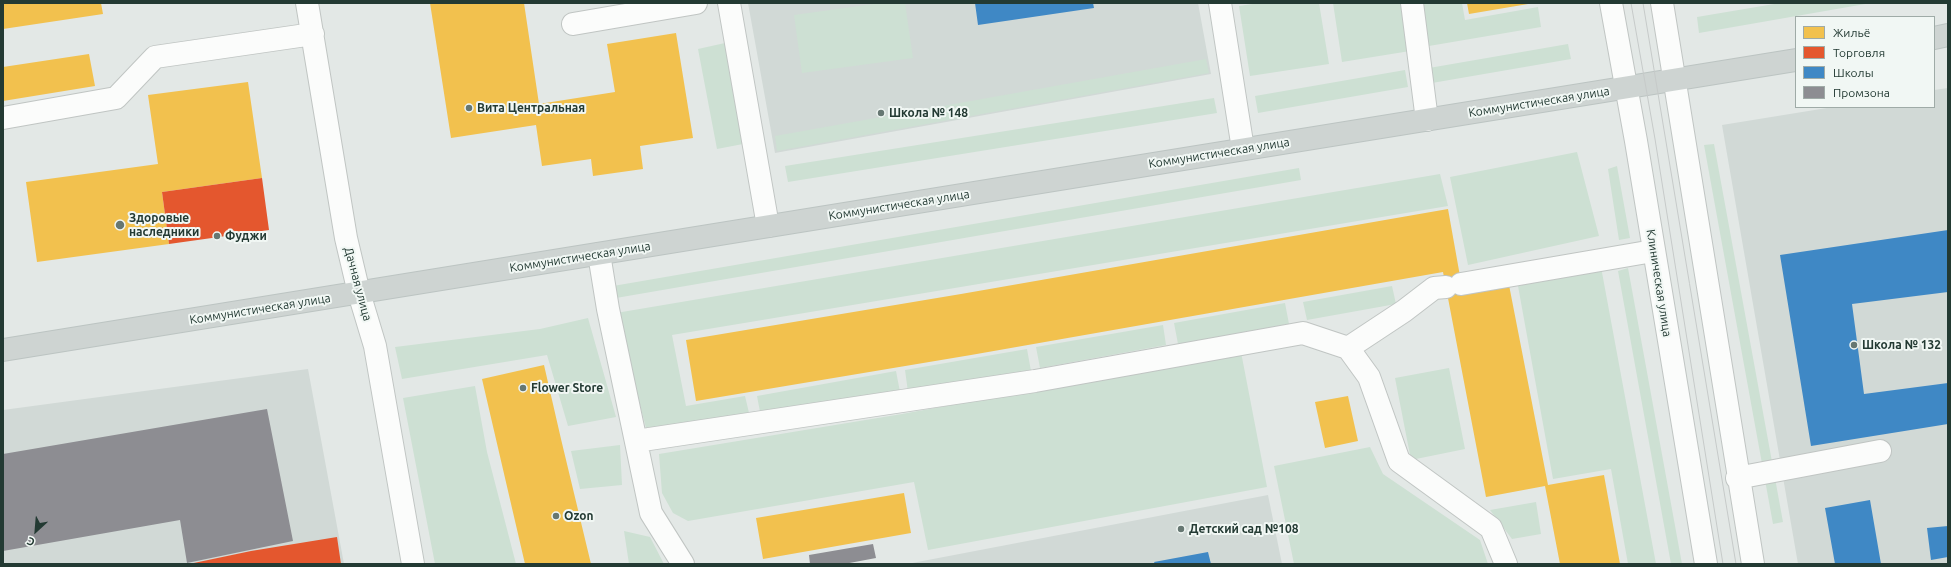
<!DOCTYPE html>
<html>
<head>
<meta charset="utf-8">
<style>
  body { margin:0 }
  #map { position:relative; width:1951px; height:567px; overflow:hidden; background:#e3e8e6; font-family:Ubuntu,sans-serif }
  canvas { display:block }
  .frame { position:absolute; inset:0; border:4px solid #233a33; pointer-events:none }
  .legend { position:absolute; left:1795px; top:16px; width:140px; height:92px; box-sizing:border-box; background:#f1f7f4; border:1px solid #9faba7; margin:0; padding:5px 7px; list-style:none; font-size:12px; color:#233a33 }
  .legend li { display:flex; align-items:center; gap:8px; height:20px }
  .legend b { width:20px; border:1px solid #9faba7 }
  .north { position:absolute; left:16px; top:511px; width:40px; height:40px; -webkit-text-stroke:3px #f1f7f4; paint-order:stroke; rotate:206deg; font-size:11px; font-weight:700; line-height:16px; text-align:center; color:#233a33 }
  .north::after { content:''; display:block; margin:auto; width:14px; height:18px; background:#233a33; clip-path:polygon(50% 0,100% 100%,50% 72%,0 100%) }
</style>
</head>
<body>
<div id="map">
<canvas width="1951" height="567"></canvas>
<div class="frame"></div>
<ul class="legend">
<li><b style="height:11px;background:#f2c14e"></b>Жильё</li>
<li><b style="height:11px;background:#e4572e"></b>Торговля</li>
<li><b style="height:11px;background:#3f88c5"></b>Школы</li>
<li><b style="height:11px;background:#8d8d92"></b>Промзона</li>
</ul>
<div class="north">С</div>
</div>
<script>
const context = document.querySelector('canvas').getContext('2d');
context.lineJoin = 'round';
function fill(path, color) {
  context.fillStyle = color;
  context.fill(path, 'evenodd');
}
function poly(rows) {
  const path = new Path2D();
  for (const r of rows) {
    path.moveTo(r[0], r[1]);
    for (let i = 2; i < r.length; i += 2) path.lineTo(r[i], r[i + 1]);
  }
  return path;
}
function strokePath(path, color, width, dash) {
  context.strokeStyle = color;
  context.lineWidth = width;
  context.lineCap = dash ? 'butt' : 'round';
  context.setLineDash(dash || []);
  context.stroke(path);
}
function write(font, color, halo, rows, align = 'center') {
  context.font = font + ' Ubuntu,sans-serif';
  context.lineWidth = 4;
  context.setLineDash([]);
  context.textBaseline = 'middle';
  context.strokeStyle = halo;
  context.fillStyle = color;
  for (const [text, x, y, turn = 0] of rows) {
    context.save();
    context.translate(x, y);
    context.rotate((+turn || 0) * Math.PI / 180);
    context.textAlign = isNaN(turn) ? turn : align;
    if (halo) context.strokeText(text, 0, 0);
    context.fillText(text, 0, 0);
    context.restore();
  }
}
fill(poly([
  [748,3,1198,3,1211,74,775,153],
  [1948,88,1948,564,1798,564,1722,125,1833,107,1934,107,1934,90],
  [308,369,344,564,3,564,3,410],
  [1268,495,1282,564,907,564]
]), '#d1d9d6');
fill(poly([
  [881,3,905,3,913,58,802,73,794,15],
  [1259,3,1319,3,1329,64,1250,76,1239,6],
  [1333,3,1403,3,1410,51,1342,62],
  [1416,3,1462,3,1465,20,1538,7,1541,27,1423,47],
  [1780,3,1871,3,1699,33,1697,17],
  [725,43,743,144,717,149,698,49],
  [1568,44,1571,59,1432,83,1429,68],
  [1206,59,1209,73,777,151,775,136],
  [1405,70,1408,87,1258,113,1255,96],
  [1214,98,1217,113,788,182,785,166],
  [1714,144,1783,522,1773,524,1704,145],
  [1577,152,1599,236,1468,265,1450,177],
  [1617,166,1630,238,1619,240,1608,169],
  [1299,168,1301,180,616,298,613,286],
  [1440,174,1448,206,672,335,686,406,745,396,750,417,646,428,616,313],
  [1601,267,1656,564,1628,564,1611,469,1553,479,1518,286],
  [1628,268,1682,564,1671,564,1618,271],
  [1392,286,1396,304,1307,320,1303,302],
  [1285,303,1289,324,1178,344,1174,323],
  [588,318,616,417,568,426,547,355,402,379,395,347,540,329],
  [1163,325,1166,345,1040,368,1036,347],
  [1027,349,1031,371,908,392,905,370],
  [1241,352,1267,487,928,550,914,482,688,521,673,513,662,493,659,454,902,414],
  [1449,368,1465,449,1411,460,1395,378],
  [896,371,900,392,761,417,757,396],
  [475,386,487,452,516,564,435,564,403,398],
  [620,445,622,485,580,489,571,451],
  [1370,447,1383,474,1480,540,1488,564,1294,564,1274,466],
  [1536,502,1541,534,1512,539,1490,510],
  [624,531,650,537,664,564,629,564]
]), '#cde0d3');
fill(poly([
  [3,3,101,3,103,14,3,29],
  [430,3,524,3,539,104,615,92,607,44,676,33,693,138,640,146,643,169,593,176,591,159,542,166,536,125,451,138],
  [1467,3,1528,3,1528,4,1469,14],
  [89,54,95,86,3,101,3,67],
  [248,82,262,178,162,192,169,244,37,262,26,182,158,164,148,95],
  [1448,209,1463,293,1509,285,1548,485,1604,475,1620,564,1560,564,1545,486,1486,497,1443,272,971,355,696,401,686,340,961,294],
  [544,365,561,439,591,564,525,564,482,379],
  [1348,396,1358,441,1325,448,1315,402],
  [904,493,911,533,763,559,756,518]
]), '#f2c14e');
fill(poly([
  [262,178,269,230,169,244,162,192],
  [337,537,341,564,189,564,251,551]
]), '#e4572e');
fill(poly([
  [975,3,1093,3,1094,8,978,25],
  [1948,230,1948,292,1852,304,1864,394,1948,383,1948,424,1811,446,1780,255],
  [1870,500,1881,564,1835,564,1825,508],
  [1948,526,1948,557,1931,560,1927,528],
  [1208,552,1211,564,1155,564,1154,562]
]), '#3f88c5');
fill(poly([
  [267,409,293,541,187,563,180,520,3,551,3,454],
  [873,544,876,558,844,564,810,564,809,555]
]), '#8d8d92');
const minor = poly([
  [307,3,346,238,359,293,375,346,413,564],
  [729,3,768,226],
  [1220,3,1243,149],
  [1412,3,1427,120],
  [1611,3,1636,141,1706,564],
  [1662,3,1753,564],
  [573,24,696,3],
  [3,118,116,98,155,57,313,34],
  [599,254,608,309,651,513,683,564],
  [1461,284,1653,251],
  [1348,348,1369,377,1399,461,1491,528,1506,564],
  [636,441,1035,381,1303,333,1348,348,1404,311,1434,288,1446,287],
  [1737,478,1880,451]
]);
const major = poly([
  [1934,38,1948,35],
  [3,350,1796,60]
]);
strokePath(minor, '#c0c5c3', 24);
strokePath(major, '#bcc4c2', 24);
strokePath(minor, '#fbfcfb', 22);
strokePath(major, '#ced4d2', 22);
strokePath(poly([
  [1631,3,1655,139,1723,564],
  [1643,3,1736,564]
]), '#c6cac9', 1);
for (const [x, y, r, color] of [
  [469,108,4,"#667772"],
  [881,113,4,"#667772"],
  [120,225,5,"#667772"],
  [217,236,4,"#667772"],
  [1854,345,4,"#667772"],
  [523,388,4,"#667772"],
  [556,516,4,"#667772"],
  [1181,529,4,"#667772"]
]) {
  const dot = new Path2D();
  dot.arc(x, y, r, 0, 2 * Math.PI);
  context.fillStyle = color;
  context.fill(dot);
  strokePath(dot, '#f1f7f4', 1.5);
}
write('12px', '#233a33', '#f1f7f4', [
  ["Коммунистическая улица",1539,102,-9],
  ["Коммунистическая улица",1219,153,-9],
  ["Коммунистическая улица",899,205,-9],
  ["Коммунистическая улица",580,257,-9],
  ["Клиническая улица",1659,283,81],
  ["Дачная улица",358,284,75],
  ["Коммунистическая улица",260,309,-9]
]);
write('bold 12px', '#233a33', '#f1f7f4', [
  ["Вита Центральная",477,108],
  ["Школа № 148",889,113],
  ["Здоровые",129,218],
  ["наследники",129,232],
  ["Фуджи",225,236],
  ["Школа № 132",1862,345],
  ["Flower Store",531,388],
  ["Ozon",564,516],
  ["Детский сад №108",1189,529]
], 'left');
</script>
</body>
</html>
